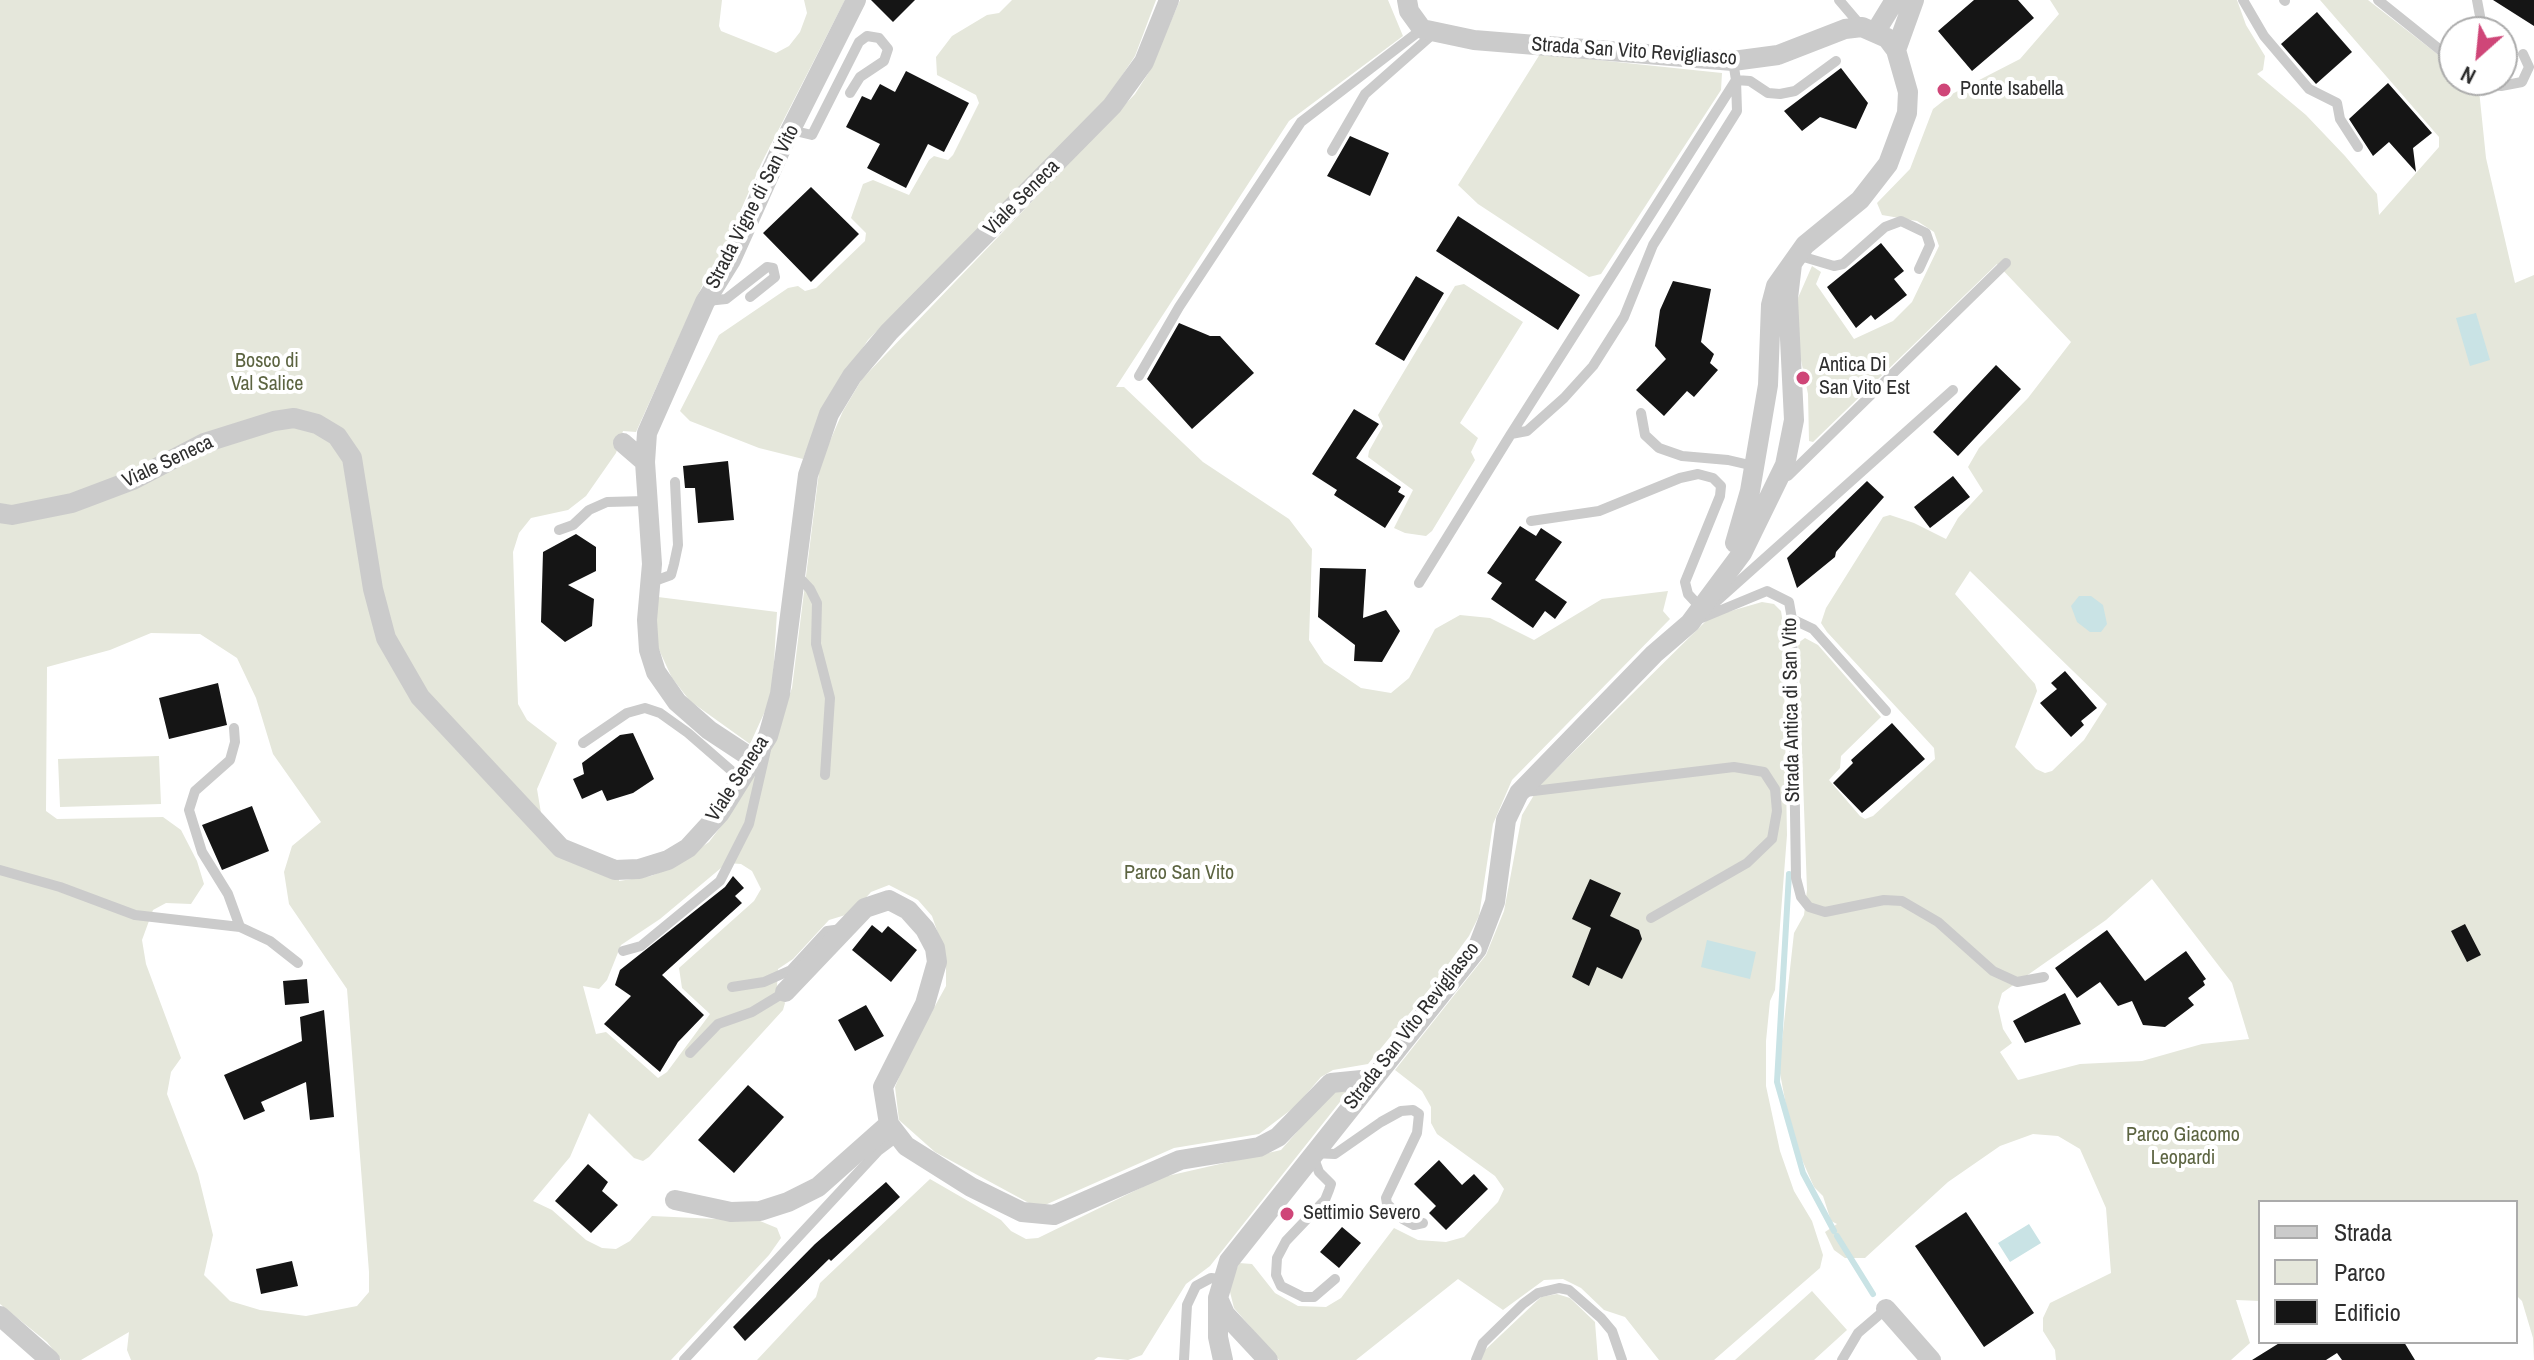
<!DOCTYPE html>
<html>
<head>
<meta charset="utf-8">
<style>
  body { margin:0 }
  #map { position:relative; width:2534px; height:1360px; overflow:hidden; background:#fff; font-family:"Archivo Narrow",sans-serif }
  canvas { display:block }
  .legend { position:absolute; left:2258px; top:1200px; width:260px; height:144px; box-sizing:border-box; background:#fff; border:2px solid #ababab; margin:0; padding:10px 14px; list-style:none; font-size:24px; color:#2e2e2e }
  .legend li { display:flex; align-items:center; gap:16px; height:40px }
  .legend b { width:40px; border:2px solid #ababab }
  .north { position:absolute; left:2438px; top:16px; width:80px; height:80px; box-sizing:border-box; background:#fff; border:2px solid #ababab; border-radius:50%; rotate:207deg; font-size:22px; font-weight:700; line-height:32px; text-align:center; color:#2e2e2e }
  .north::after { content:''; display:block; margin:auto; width:28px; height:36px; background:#cf4678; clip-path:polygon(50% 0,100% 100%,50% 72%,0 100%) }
</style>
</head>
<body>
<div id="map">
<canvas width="2534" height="1360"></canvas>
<ul class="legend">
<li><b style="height:10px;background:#cbcbcb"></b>Strada</li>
<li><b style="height:22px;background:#e5e7db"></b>Parco</li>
<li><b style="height:22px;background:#151515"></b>Edificio</li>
</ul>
<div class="north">N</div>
</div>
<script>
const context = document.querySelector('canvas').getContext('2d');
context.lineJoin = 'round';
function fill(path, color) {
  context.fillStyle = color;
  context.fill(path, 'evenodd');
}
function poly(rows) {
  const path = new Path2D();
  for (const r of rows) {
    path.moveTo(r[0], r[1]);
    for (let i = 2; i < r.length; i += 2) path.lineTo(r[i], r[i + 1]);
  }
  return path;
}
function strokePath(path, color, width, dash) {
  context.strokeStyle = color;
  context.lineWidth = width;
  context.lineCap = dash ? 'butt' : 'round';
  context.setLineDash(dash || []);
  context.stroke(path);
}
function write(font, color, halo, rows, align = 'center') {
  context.font = font + ' "Archivo Narrow",sans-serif';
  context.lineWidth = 8;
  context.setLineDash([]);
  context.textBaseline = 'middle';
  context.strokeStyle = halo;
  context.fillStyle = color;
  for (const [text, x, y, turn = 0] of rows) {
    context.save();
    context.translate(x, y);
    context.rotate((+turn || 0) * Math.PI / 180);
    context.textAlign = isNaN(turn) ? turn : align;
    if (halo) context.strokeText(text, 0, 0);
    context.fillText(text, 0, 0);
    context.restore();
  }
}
fill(poly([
  [0,0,722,0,719,26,721,31,776,53,789,46,800,32,807,13,804,0,845,0,762,162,721,255,708,273,636,432,623,431,616,453,586,496,568,510,531,518,519,533,513,552,518,704,527,720,557,743,537,789,541,813,564,841,619,861,619,881,651,876,673,867,709,842,725,821,775,733,792,688,820,464,843,411,862,379,1135,94,1149,72,1180,0,1388,0,1403,36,1289,121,1116,387,1124,387,1203,462,1289,519,1312,549,1309,640,1324,663,1361,688,1391,693,1409,678,1435,629,1460,615,1490,618,1534,640,1602,599,1668,591,1663,611,1670,619,1512,780,1493,824,1479,916,1469,936,1432,986,1368,1064,1333,1070,1321,1077,1296,1106,1259,1134,1174,1148,1045,1205,1029,1203,935,1152,899,1120,895,1087,908,1055,946,986,946,957,932,916,918,900,889,885,871,892,852,913,829,920,793,959,778,969,777,986,785,1003,783,1010,649,1157,643,1161,634,1158,589,1113,570,1157,533,1201,552,1210,586,1240,602,1248,616,1249,630,1241,652,1216,760,1221,777,1228,781,1238,769,1255,671,1360,131,1360,127,1350,129,1332,81,1360,61,1360,47,1342,0,1304],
  [151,633,200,634,237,658,256,698,273,754,321,822,292,846,284,872,289,904,347,989,369,1272,369,1292,357,1306,306,1316,260,1310,230,1301,204,1275,213,1235,198,1174,167,1094,171,1072,181,1058,146,964,142,940,153,910,166,903,191,904,204,884,197,861,181,830,163,817,57,819,46,811,47,667,110,650],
  [727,863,741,864,752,871,761,889,754,901,679,968,682,988,710,1014,667,1072,658,1078,606,1032,596,1034,583,986,599,989,607,980,621,945,660,919],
  [1012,0,1156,0,1135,56,1105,101,868,340,822,410,803,459,759,448,690,421,680,411,719,335,788,288,798,286,805,291,816,288,865,241,866,233,851,218,863,184,873,180,909,195,929,160,934,156,948,160,953,155,979,103,976,95,937,75,936,57,952,36,987,15,999,13],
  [2050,0,2237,0,2246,25,2265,56,2263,70,2257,74,2306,115,2345,156,2377,194,2379,215,2439,147,2439,137,2320,0,2368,0,2454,67,2454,80,2469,80,2479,90,2486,158,2515,283,2534,275,2534,1360,2533,1338,2522,1301,2516,1295,2516,1202,2260,1202,2260,1301,2236,1300,2250,1343,2231,1360,2056,1360,2055,1350,2043,1331,2043,1318,2050,1303,2111,1273,2106,1208,2080,1149,2058,1136,2033,1134,2000,1146,1948,1182,1865,1258,1845,1258,1834,1250,1825,1232,1837,1224,1831,1221,1823,1196,1814,1187,1792,1137,1779,1068,1794,933,1804,915,1807,890,1798,643,1805,638,1818,645,1881,717,1841,756,1840,768,1829,780,1860,816,1865,819,1873,816,1935,759,1934,748,1827,632,1821,623,1826,608,1883,517,1890,515,1914,523,1946,539,1958,518,1983,491,1968,467,1979,448,2028,398,2071,342,1997,264,1813,442,1809,441,1808,394,1795,331,1794,307,1812,266,1821,272,1816,284,1854,339,1893,321,1912,302,1939,246,1934,232,1917,221,1882,215,1877,203,1910,169,1933,109,1952,94,2020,59,2059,14],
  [1970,571,2107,704,2084,740,2052,771,2045,773,2036,769,2015,747,2037,691,2035,684,1955,594],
  [2152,879,2232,983,2249,1039,2202,1044,2142,1061,2080,1064,2018,1080,2000,1052,2012,1043,2003,1029,1998,1007,2002,993,2106,920],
  [1540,54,1722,73,1721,90,1601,274,1589,277,1478,204,1458,185],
  [1464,284,1523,322,1460,423,1478,438,1471,452,1475,460,1432,531,1426,536,1405,533,1394,528,1413,490,1368,457,1369,451,1383,426,1378,415,1455,286],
  [658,597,777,612,772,696,750,744,690,701,672,678,655,641],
  [1762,602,1774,604,1781,611,1783,623,1787,835,1775,990,1770,1001,1766,1041,1766,1086,1780,1151,1794,1191,1812,1221,1823,1255,1820,1268,1714,1360,1659,1360,1625,1317,1604,1310,1581,1288,1563,1279,1544,1280,1503,1310,1458,1279,1356,1360,1279,1360,1234,1308,1229,1288,1239,1263,1252,1264,1275,1293,1298,1306,1326,1307,1341,1298,1394,1228,1418,1240,1446,1242,1464,1237,1498,1202,1504,1189,1495,1176,1437,1134,1431,1123,1431,1107,1422,1091,1395,1070,1486,955,1504,911,1522,815,1540,785,1710,617],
  [159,756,161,804,60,807,58,759],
  [1344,1087,1347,1093,1210,1266,1186,1284,1142,1355,1128,1360,1098,1357,1094,1360,757,1360,816,1297,820,1283,930,1179,1001,1220,1011,1231,1026,1239,1038,1238,1163,1177,1281,1150,1332,1092],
  [1812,1291,1847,1330,1814,1360,1735,1360],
  [1557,1294,1570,1298,1595,1322,1598,1360,1481,1360,1484,1351,1541,1297]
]), '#e5e7db');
fill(poly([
  [2476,313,2490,360,2470,366,2456,318],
  [2079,596,2091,596,2103,605,2107,624,2101,632,2090,632,2077,622,2071,606],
  [1707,940,1756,952,1750,979,1701,967],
  [2029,1224,2041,1243,2010,1262,1998,1243]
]), '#c9e3e5');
strokePath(poly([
  [1789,874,1777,1082,1803,1173,1834,1231],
  [1837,1236,1873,1294]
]), '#c9e3e5', 6);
fill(poly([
  [871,0,915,0,893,22],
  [1974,0,2018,0,2034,18,1972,71,1938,31],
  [2493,0,2534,0,2534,26],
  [2317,12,2352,52,2316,84,2281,44],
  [1841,68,1868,103,1856,129,1820,117,1802,131,1784,111],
  [906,71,969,103,944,152,928,144,906,188,867,168,880,144,846,127,862,96,871,100,880,84,895,92],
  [2388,83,2432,133,2413,148,2416,172,2389,142,2373,156,2349,119],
  [1350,136,1389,153,1370,196,1327,176],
  [811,187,859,234,811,282,763,233],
  [1458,216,1580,295,1558,330,1436,251],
  [1881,243,1904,271,1894,279,1907,295,1875,320,1871,315,1856,328,1827,287],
  [1416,276,1444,293,1404,361,1375,344],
  [1673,281,1711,289,1701,342,1714,354,1710,363,1718,370,1694,397,1687,391,1664,416,1636,390,1666,359,1655,346,1660,310],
  [1179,323,1210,336,1220,336,1254,373,1192,429,1147,379],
  [1996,365,2021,389,1958,456,1933,432],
  [1354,409,1379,424,1356,458,1401,487,1398,492,1405,496,1385,528,1334,495,1337,490,1312,474],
  [728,461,734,520,698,523,695,488,685,488,683,466],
  [1953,476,1970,497,1930,528,1914,507],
  [1867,481,1884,497,1836,552,1835,557,1797,588,1787,558],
  [1520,526,1536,536,1541,528,1562,542,1535,580,1567,602,1555,619,1545,611,1533,628,1491,599,1502,583,1487,573],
  [576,534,596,547,596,571,568,585,594,599,592,626,565,642,541,622,543,552],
  [1320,568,1366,569,1363,618,1386,610,1400,631,1382,662,1354,661,1355,645,1318,617],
  [2065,671,2097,708,2081,721,2084,725,2071,737,2040,703,2057,689,2051,683],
  [218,683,227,725,169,739,159,698],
  [1892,723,1925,759,1862,813,1833,783,1853,763,1851,760],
  [633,733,654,779,633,793,607,801,602,790,582,799,573,779,584,774,582,763,620,735],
  [252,806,269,851,222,870,202,825],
  [733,876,744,888,735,896,742,903,662,975,704,1015,678,1042,660,1072,604,1024,631,996,615,985,620,970,725,887],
  [1590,879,1621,893,1610,916,1639,930,1642,939,1622,979,1597,967,1589,986,1572,977,1591,928,1572,919],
  [2465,924,2481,955,2467,962,2451,931],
  [872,925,882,933,888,926,917,950,891,982,852,950],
  [2107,930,2145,981,2186,951,2206,979,2203,981,2205,985,2188,998,2194,1005,2165,1027,2143,1025,2132,1001,2118,1006,2100,982,2077,998,2055,968],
  [307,979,309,1003,285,1005,283,981],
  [2065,993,2081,1024,2025,1043,2013,1021],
  [866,1005,884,1036,855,1051,838,1020],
  [324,1010,334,1117,310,1120,306,1082,261,1102,265,1111,244,1120,224,1075,302,1041,300,1017],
  [748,1085,784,1117,734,1173,698,1140],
  [1439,1160,1462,1185,1474,1174,1488,1189,1446,1230,1429,1213,1436,1206,1414,1184],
  [588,1164,608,1182,602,1191,618,1205,591,1233,555,1201],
  [886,1182,900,1197,831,1261,829,1259,745,1341,733,1327,815,1244],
  [1966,1212,2034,1313,1984,1347,1915,1246],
  [1342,1227,1361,1243,1339,1268,1320,1252],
  [292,1261,298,1286,261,1294,256,1269],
  [2281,1342,2404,1342,2415,1360,2342,1360,2337,1353,2326,1360,2252,1360]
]), '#151515');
strokePath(poly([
  [1839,0,1862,27],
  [2243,0,2264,36,2309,89,2337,103,2340,119,2358,147],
  [2284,0,2285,1],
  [2378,0,2454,61],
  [2477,0,2483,32],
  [2487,81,2501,86,2522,82,2529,67,2523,54],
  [791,130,812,135,859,42,867,36,879,38,888,49,884,61,860,77,850,93],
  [1332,151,1365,94,1433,34],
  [1797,255,1834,266,1843,264,1885,227,1901,221,1926,233,1930,245,1919,269],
  [707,301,726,299,767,267,773,268,775,277,750,297],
  [1139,376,1179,307,1301,122,1422,29],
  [1641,413,1645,435,1659,448,1682,456,1728,460,1754,466],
  [1511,434,1736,80,1733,61],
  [1788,476,2006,263],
  [1531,521,1599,511,1680,478,1698,474,1713,478,1721,486,1720,496,1685,582,1688,594,1701,608],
  [559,530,573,525,589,510,607,502,646,501],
  [795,573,810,589,817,603,816,644,830,698,825,775],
  [649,583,671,575,674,564,678,545,675,482],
  [1419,583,1511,434,1527,431,1564,398,1593,366,1624,317,1653,245,1737,111,1736,80,1750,81,1768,93,1780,94,1795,91,1836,61],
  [1708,609,1953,390],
  [1792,619,1813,629,1886,711],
  [1697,620,1767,591,1789,602,1792,619,1796,878,1801,897,1809,907,1825,912,1884,900,1902,901,1938,922,1993,971,2017,982,2044,977],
  [234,728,235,742,230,760,195,791,189,810,202,852,228,894,240,927],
  [583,743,627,713,645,708,660,713,688,733,741,779],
  [1525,792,1734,767,1764,772,1775,789,1777,811,1772,839,1747,863,1651,918],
  [0,870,60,887,135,915,240,927,270,941,298,963],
  [623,951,641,946,720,881,749,824,766,750],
  [732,987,764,982,791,970,827,931,842,929],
  [690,1053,718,1024,752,1012,785,992],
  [1335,1279,1314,1297,1303,1297,1281,1286,1276,1275,1277,1258,1286,1241,1325,1200,1329,1190,1331,1184,1319,1172,1312,1153,1335,1154,1381,1122,1401,1111,1413,1110,1419,1114,1417,1133,1386,1198,1387,1204,1403,1219,1414,1225,1423,1223],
  [684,1360,878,1151,898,1136],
  [1184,1360,1187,1305,1196,1286,1211,1278,1222,1279],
  [1476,1360,1483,1343,1523,1304,1538,1293,1559,1288,1569,1290,1601,1318,1612,1331,1622,1360],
  [1842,1360,1858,1333,1886,1309]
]), '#cbcbcb', 10);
strokePath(poly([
  [1407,0,1409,11,1422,29,1474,40,1733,61,1778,55,1845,29,1862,27,1887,38,1896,50,1908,92,1907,113,1888,164,1860,200,1805,245,1776,286,1771,305,1768,385,1750,491,1735,543],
  [1876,31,1895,0],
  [1896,50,1914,0],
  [623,443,645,462,652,564,647,620,649,650,656,672,677,702,709,730,753,759],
  [645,462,647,433,705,302,731,260,780,151,856,0],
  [0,513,12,515,72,503,133,480,204,443,274,421,294,418,317,424,337,436,352,458,373,589,386,638,420,697,561,848,615,870,639,869,668,860,688,848,720,813,768,736,780,694,808,475,829,414,852,376,889,332,1112,106,1144,62,1169,0],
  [785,992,865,908,889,900,908,910,925,929,935,948,937,962,925,1004,883,1087,889,1124,906,1146,971,1187,1022,1212,1054,1215,1180,1160,1259,1147,1278,1137,1331,1083,1372,1079],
  [675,1200,731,1212,760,1211,788,1202,818,1187,889,1124],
  [1218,1298,1225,1314,1268,1360],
  [1886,1309,1931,1360],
  [0,1316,50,1360],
  [1223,1360,1218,1337,1218,1298,1229,1261,1477,949,1495,902,1506,820,1519,793,1654,654,1690,623,1742,553,1785,465,1794,420,1788,298,1792,264]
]), '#cbcbcb', 20);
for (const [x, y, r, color] of [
  [1944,90,8,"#cf4678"],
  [1803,378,8,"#cf4678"],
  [1287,1214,8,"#cf4678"]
]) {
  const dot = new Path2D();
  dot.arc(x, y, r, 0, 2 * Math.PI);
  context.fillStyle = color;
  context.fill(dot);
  strokePath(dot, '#fff', 3);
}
write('20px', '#2e2e2e', '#fff', [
  ["Strada San Vito Revigliasco",1634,52,4],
  ["Viale Seneca",1022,198,-45],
  ["Strada Vigne di San Vito",753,207,-63],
  ["Viale Seneca",168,462,-25],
  ["Strada Antica di San Vito",1792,710,-91],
  ["Viale Seneca",738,779,-57],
  ["Strada San Vito Revigliasco",1412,1026,-52]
]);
write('20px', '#2e2e2e', '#fff', [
  ["Ponte Isabella",1960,90],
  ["Antica Di",1819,366],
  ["San Vito Est",1819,389],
  ["Settimio Severo",1303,1214]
], 'left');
write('20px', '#5c6441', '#fff', [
  ["Bosco di",267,362],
  ["Val Salice",267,385],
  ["Parco San Vito",1179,874],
  ["Parco Giacomo",2183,1136],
  ["Leopardi",2183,1159]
]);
</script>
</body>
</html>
